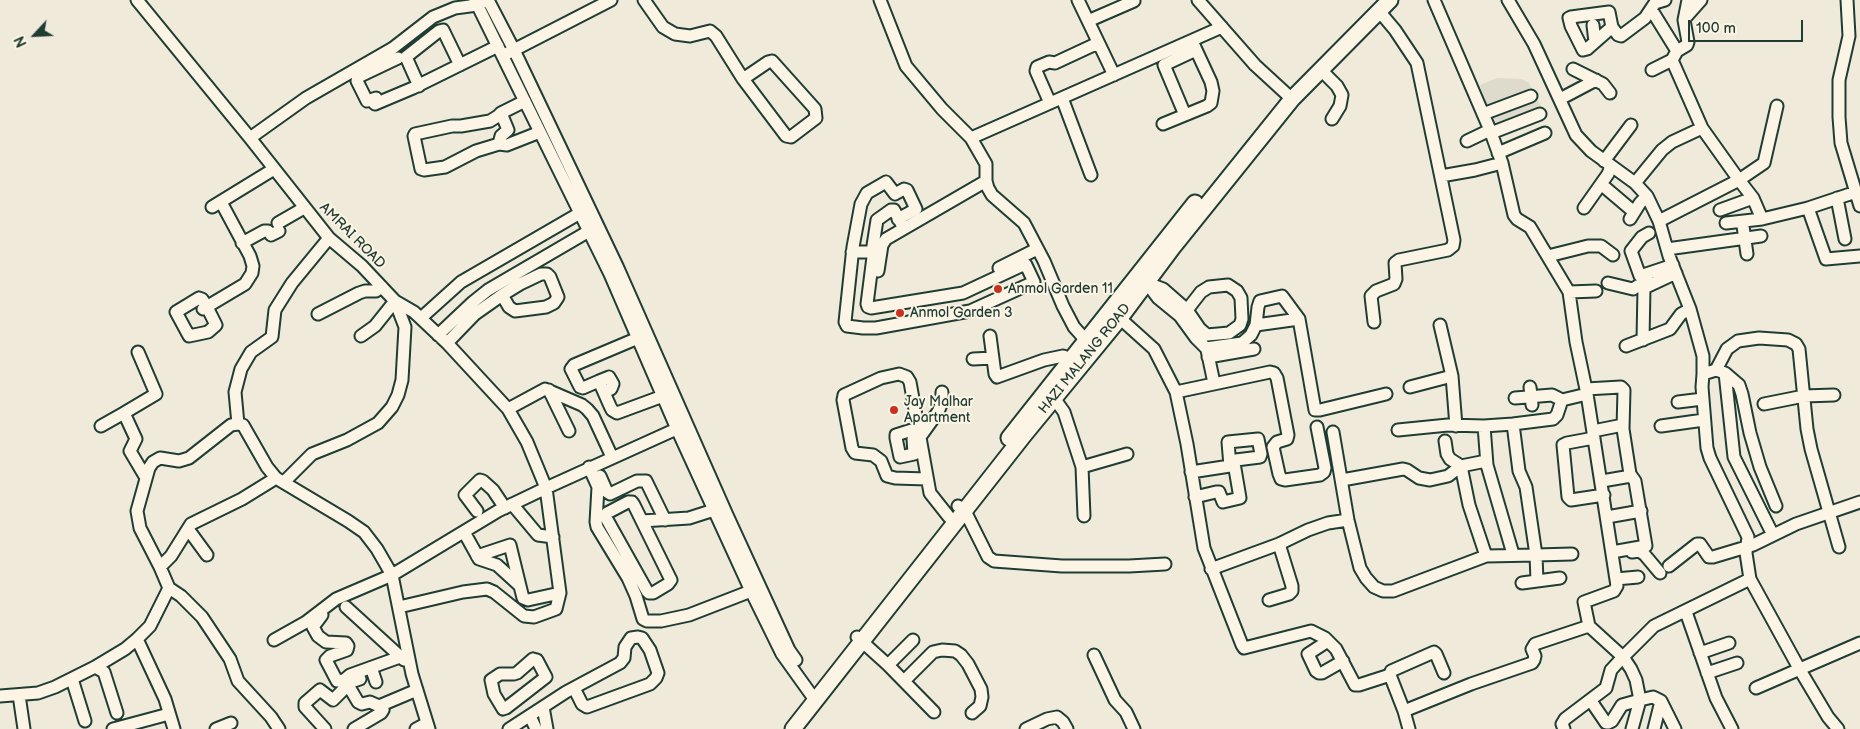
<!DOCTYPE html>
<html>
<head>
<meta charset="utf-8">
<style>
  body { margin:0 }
  #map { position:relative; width:1860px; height:729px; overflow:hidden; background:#efeada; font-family:"Balsamiq Sans",sans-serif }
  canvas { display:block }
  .north { position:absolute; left:10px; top:10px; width:50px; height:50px; -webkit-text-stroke:4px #fcf5e5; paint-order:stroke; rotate:245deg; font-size:14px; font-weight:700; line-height:20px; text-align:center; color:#1f3d34 }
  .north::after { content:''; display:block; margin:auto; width:18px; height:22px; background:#1f3d34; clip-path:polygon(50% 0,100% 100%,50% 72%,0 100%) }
  .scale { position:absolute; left:1688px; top:20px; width:115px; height:22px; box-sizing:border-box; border:2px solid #1f3d34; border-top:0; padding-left:6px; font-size:15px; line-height:18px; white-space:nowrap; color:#1f3d34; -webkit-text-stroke:4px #fcf5e5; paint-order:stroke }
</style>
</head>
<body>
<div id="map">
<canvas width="1860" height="729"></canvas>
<div class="north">N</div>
<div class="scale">100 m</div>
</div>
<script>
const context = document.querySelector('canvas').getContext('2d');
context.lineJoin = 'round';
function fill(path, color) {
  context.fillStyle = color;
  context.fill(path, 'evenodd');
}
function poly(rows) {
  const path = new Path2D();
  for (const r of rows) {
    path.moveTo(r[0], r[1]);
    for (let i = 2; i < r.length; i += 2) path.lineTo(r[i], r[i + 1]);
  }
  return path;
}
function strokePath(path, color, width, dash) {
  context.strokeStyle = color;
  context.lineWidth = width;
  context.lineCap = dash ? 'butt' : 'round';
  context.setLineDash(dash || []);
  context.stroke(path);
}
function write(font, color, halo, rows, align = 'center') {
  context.font = font + ' "Balsamiq Sans",sans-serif';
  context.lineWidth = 4;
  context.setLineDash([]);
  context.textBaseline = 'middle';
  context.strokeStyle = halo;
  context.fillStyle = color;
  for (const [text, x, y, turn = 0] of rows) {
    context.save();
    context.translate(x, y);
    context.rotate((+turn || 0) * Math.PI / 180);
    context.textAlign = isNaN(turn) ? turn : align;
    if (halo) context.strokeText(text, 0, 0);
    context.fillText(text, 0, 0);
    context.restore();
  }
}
fill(poly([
  [1497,78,1522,79,1529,83,1542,108,1494,128,1480,85]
]), '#dedbcc');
const minor = poly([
  [137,0,250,138,329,238,362,266,395,301,405,327,402,380,398,395,392,407,378,423,347,440,312,454,284,482],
  [475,0,610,274,677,429,751,591,782,654,815,700],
  [488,0,514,50,617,266,727,515,789,650,796,660],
  [644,0,663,27,675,34,690,36,710,31,716,36,743,79],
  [880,0,906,66,942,109,971,138,986,164,986,181,988,188,992,195,1024,223,1044,261,1063,306,1074,327,1091,346],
  [1078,0,1114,75],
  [1198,0,1255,65,1292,99],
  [1434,0,1490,130,1502,163,1514,215,1517,219,1530,227,1569,292,1576,342,1587,394,1617,586,1614,591,1584,602,1589,626,1623,657,1611,670,1606,688,1565,719,1562,724,1564,729],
  [1508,0,1534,44,1576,135,1591,151,1635,183,1647,196,1659,221,1669,256,1690,309,1703,356,1703,374,1702,387,1707,448,1710,458,1748,537,1746,553,1750,579,1800,670,1828,717,1838,729],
  [1665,0,1655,3,1651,9,1677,51],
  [1847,0,1849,36,1839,80,1839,117,1841,143,1860,206],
  [1685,18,1701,0],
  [1088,21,1134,1],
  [1593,25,1595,42],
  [1612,27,1587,49,1583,50,1571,26,1569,18,1571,17,1609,12,1612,27,1618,35,1621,36,1645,18,1651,9],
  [508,53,611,0],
  [1672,60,1677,51,1687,45,1688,42,1684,20,1688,0],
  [772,61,815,109,816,118,791,137,786,136,743,79,768,62,772,61],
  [1573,69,1603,84,1610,93],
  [1321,70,1337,86,1342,95,1340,106,1332,119],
  [1652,70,1672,60,1702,128],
  [419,86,406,57,439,31,443,30,444,32,460,65],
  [376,98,367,101,357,81,358,77,398,58],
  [1062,98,1091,175],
  [1560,99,1596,80],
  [371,100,375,104,413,88,498,46],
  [1050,103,1036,71,1037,67,1049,62,1055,63,1098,43],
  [501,113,508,130,501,136,499,144,476,151,445,167,424,170,421,169,414,136,415,134,452,126,461,126,490,121,498,116,501,113,525,101],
  [1483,114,1531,96],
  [1185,115,1164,65,1196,50],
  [1163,124,1207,106,1211,103,1213,91,1211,82,1192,41],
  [1491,133,1540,114],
  [250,138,306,98,393,48,433,17,455,8,477,5,484,2],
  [971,138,1222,27],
  [1467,141,1490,130],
  [499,144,507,145,540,132],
  [1498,153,1545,133],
  [1604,161,1631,125],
  [1441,176,1475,170,1502,163],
  [1635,183,1662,150,1672,142,1702,128,1739,180,1764,163,1777,106],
  [1601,184,1634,212],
  [1837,198,1845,239],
  [212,207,274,169],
  [1584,208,1608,174,1611,166],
  [1808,208,1826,259,1860,256],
  [1720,210,1753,198],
  [1630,219,1640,203,1647,196],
  [1659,221,1739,180,1753,198,1762,219,1808,208,1856,192],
  [278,223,304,208],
  [1726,223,1762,219],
  [1743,226,1747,254],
  [1649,233,1642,237,1631,251,1640,276,1673,265],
  [242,243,264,231,268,231,271,235,279,231],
  [1667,249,1761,236],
  [852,252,872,252,877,220,891,210,894,210,902,225],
  [1548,256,1588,246,1601,246,1613,255],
  [873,257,867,304,868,307,871,308,963,293,1025,264,1026,265,1034,282,970,311,876,328,863,328,847,326,845,322,853,247,861,204,867,193,886,182,895,194,904,189,907,190,916,209,898,219],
  [999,268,1037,249],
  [878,271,882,245,886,239,986,181],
  [1146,282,1158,298,1180,316,1196,338,1206,348,1242,343,1251,335,1256,325,1258,307,1260,301,1282,296,1299,319,1315,410,1320,410,1386,394],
  [1147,283,1163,289,1187,310,1200,329,1207,335,1229,333,1240,325,1242,319,1241,298,1237,291,1228,285,1209,287,1201,292,1187,310],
  [1608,283,1633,289,1647,280],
  [1569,292,1596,291],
  [199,298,202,299,207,307,216,325,208,332,189,336,176,312,199,298],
  [203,309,245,284,252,273,253,266,250,256,221,202],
  [1114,313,1154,349,1176,392,1187,444,1204,548,1242,645,1244,648,1248,647,1311,631,1325,638,1336,649,1355,685,1359,685,1390,675],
  [318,314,359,293,365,291,376,291,382,287],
  [421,318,461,282,580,213],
  [1374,322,1371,296,1376,291,1394,284,1396,279,1395,263,1399,260,1448,250,1453,246,1454,240,1417,63,1395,30,1379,11],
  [1256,325,1299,319],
  [1440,325,1452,376,1456,426],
  [438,335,473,302,488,290,589,231],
  [361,336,375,326,395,301],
  [990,336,995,374,997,377,1044,360,1063,356,1071,359],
  [638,338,574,365,571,369,580,387,583,388,599,381,610,406,612,410,617,413,663,396],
  [1643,340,1644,288,1676,273],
  [447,343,475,314,502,295,520,284,541,274,547,274,550,277,558,297,554,303,546,307,515,311,509,307,502,295],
  [1626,346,1670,329,1681,314,1690,309],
  [1207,350,1214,383],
  [138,352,156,394,124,413,136,439,130,451,146,478],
  [1208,357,1254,349],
  [973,359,993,358],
  [1716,370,1725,373,1734,457,1773,535],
  [1725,373,1739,385,1742,394,1750,433,1760,467,1776,506],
  [1703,374,1716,370,1727,349,1738,341,1759,338,1788,340,1796,344,1799,349,1807,429,1811,449,1839,547],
  [599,381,609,377,613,384,611,389,604,392],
  [1410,387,1452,376],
  [1530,387,1532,405],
  [1586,389,1621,387,1624,390,1623,429,1630,474,1635,481,1646,546,1612,552],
  [549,390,569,431],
  [1176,392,1270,372,1274,373,1277,378,1288,435,1287,439,1277,442,1273,447,1279,474,1281,479,1285,480,1320,475,1324,472,1325,468,1317,427],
  [1054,398,1064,412,1082,467,1084,516],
  [1515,398,1552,395,1562,400],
  [1678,402,1703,399],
  [1764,404,1804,396,1834,395],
  [508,409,545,389,582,405,587,409,593,416,612,457],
  [238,424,235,392,241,369,251,352,272,337,275,310,292,283,329,238],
  [101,426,124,413],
  [1484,426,1487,465,1513,554],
  [1661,426,1704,420],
  [1398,430,1448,425,1484,426,1513,424,1553,419,1557,415,1562,400,1587,394],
  [1593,431,1623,425],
  [1333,432,1348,520,1360,568,1366,578,1374,587,1383,591,1393,591,1486,556,1469,505,1461,466,1450,459,1447,454,1445,441],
  [920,437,938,412,942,402,942,392],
  [1594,438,1567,443,1563,445,1568,497,1571,500,1604,495],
  [913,439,914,454,900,457,896,438,896,435,918,428],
  [589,467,598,487,596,522,597,527,628,578,636,596,643,619,647,621,661,621,689,615,751,591],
  [1082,467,1127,454],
  [1191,472,1230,466,1236,460,1260,457,1261,454,1258,439,1228,442,1230,466],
  [600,476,607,492,610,494,637,481,646,481,665,520],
  [927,479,895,478,887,476,881,461,873,455,855,453,852,448,843,400,844,395,881,378,899,374,907,377,910,382,930,493,949,517],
  [1342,480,1403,469,1407,470,1419,478,1430,480,1448,476,1461,466,1486,461],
  [1602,481,1631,476],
  [1195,497,1216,492,1219,492,1223,502,1240,498,1234,463],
  [628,502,632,502,634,505,671,580,668,584,653,593,649,593,647,591,605,516,607,513,628,502],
  [512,504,538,535,553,537],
  [958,506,965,511,988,557,994,561,1062,566,1129,566,1165,564],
  [477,511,465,495,480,480,483,481,493,490,505,508],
  [1607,517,1641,511],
  [642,521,689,518,714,510],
  [188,529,207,555],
  [464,532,479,559,497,565,520,586,523,598,528,600,560,593],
  [1632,552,1639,551,1644,554,1660,573],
  [477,556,510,545,520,586],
  [1486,556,1536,555,1526,487,1519,471,1513,424],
  [1669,566,1697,544,1700,544,1709,557,1713,557,1753,545,1796,524,1860,502],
  [160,567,171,556,191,524,242,499,276,478],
  [1211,569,1279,544,1308,530,1328,523,1348,520],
  [1616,579,1638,577],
  [1537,581,1536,555,1572,554],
  [1522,583,1560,578],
  [169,588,181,596,202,617,230,659,238,681,271,717,279,729],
  [1269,600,1289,594,1292,591,1292,586,1279,544],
  [346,607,404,660],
  [399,607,463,592,487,589,494,592,524,616,534,617,556,609,560,593,546,488,683,426],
  [1686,612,1716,698,1732,729],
  [322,615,313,627,318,636,326,642,346,643,348,646,347,650,330,656,326,660,337,681,344,680,350,675,400,657],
  [857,637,888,665,934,712],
  [137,639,165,699,174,729],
  [274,640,306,622,336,599,392,575,412,674,429,729],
  [1328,641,1308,654,1316,671,1319,673,1322,673,1343,661],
  [1700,653,1729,643],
  [1094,655,1115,700,1126,712,1134,729],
  [533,659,537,660,546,677,506,708,503,709,494,694,491,680,500,674,514,674,517,673,533,659],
  [888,665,913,640],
  [95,667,104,672,117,713],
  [373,673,376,682],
  [1707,673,1737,663],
  [72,679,85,721],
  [360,679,351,682,348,685,358,702,362,704,370,702,379,706],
  [904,681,933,652,942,650,955,651,961,655,968,664,981,689,982,697,980,706,972,713],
  [1756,688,1860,643],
  [19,695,24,729],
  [0,696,38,693,55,687,95,667,125,649,137,639,150,626,169,588,160,567,140,528,137,511,149,468,153,462,160,458,179,461,189,458,231,425,238,424,243,425,267,467,276,478,348,521,364,532,377,549,392,575,498,511,546,488,527,442,508,409,447,343,414,312,395,301],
  [1591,701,1606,723,1608,723,1612,721,1622,705,1640,700,1632,729],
  [543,707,547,729],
  [1404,711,1390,675,1391,671,1434,652,1436,654,1444,673],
  [530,716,536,729],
  [113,729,169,714],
  [216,729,231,723],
  [325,729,305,707,305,703,320,690,333,700,344,689],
  [354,729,381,713,383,710,379,706,417,690],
  [416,729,427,723],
  [509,729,566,692,620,663,624,658,625,647,631,638,638,637,642,638,650,650,658,673,656,678,650,684,587,707,582,704,574,688],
  [1026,729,1047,719,1057,717,1063,722,1067,729],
  [1409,729,1404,711,1471,684,1532,663,1534,660,1535,656,1532,649,1535,644,1589,626],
  [1654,729,1661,701],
  [1675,729,1661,701,1653,697,1640,700,1636,680,1631,669,1623,657,1654,626,1750,579]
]);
const major = poly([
  [1009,438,1195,203],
  [793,729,1024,435,1120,318,1173,247,1292,99,1390,0]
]);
strokePath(minor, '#1f3d34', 15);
strokePath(major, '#1f3d34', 19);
strokePath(minor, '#fcf5e5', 11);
strokePath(major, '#fcf5e5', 15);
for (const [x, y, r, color] of [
  [998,289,5,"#c8321e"],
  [900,313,5,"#c8321e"],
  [894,410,5,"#c8321e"]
]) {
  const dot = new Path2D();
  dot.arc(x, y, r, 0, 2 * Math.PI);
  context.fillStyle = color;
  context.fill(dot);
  strokePath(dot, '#fcf5e5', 2);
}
write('14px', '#1f3d34', '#fcf5e5', [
  ["AMRAI ROAD",352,236,45],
  ["HAZI MALANG ROAD",1085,359,-51]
]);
write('14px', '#1f3d34', '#fcf5e5', [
  ["Anmol Garden 11",1008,289],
  ["Anmol Garden 3",910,313],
  ["Jay Malhar",904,402],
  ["Apartment",904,418]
], 'left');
</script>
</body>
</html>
